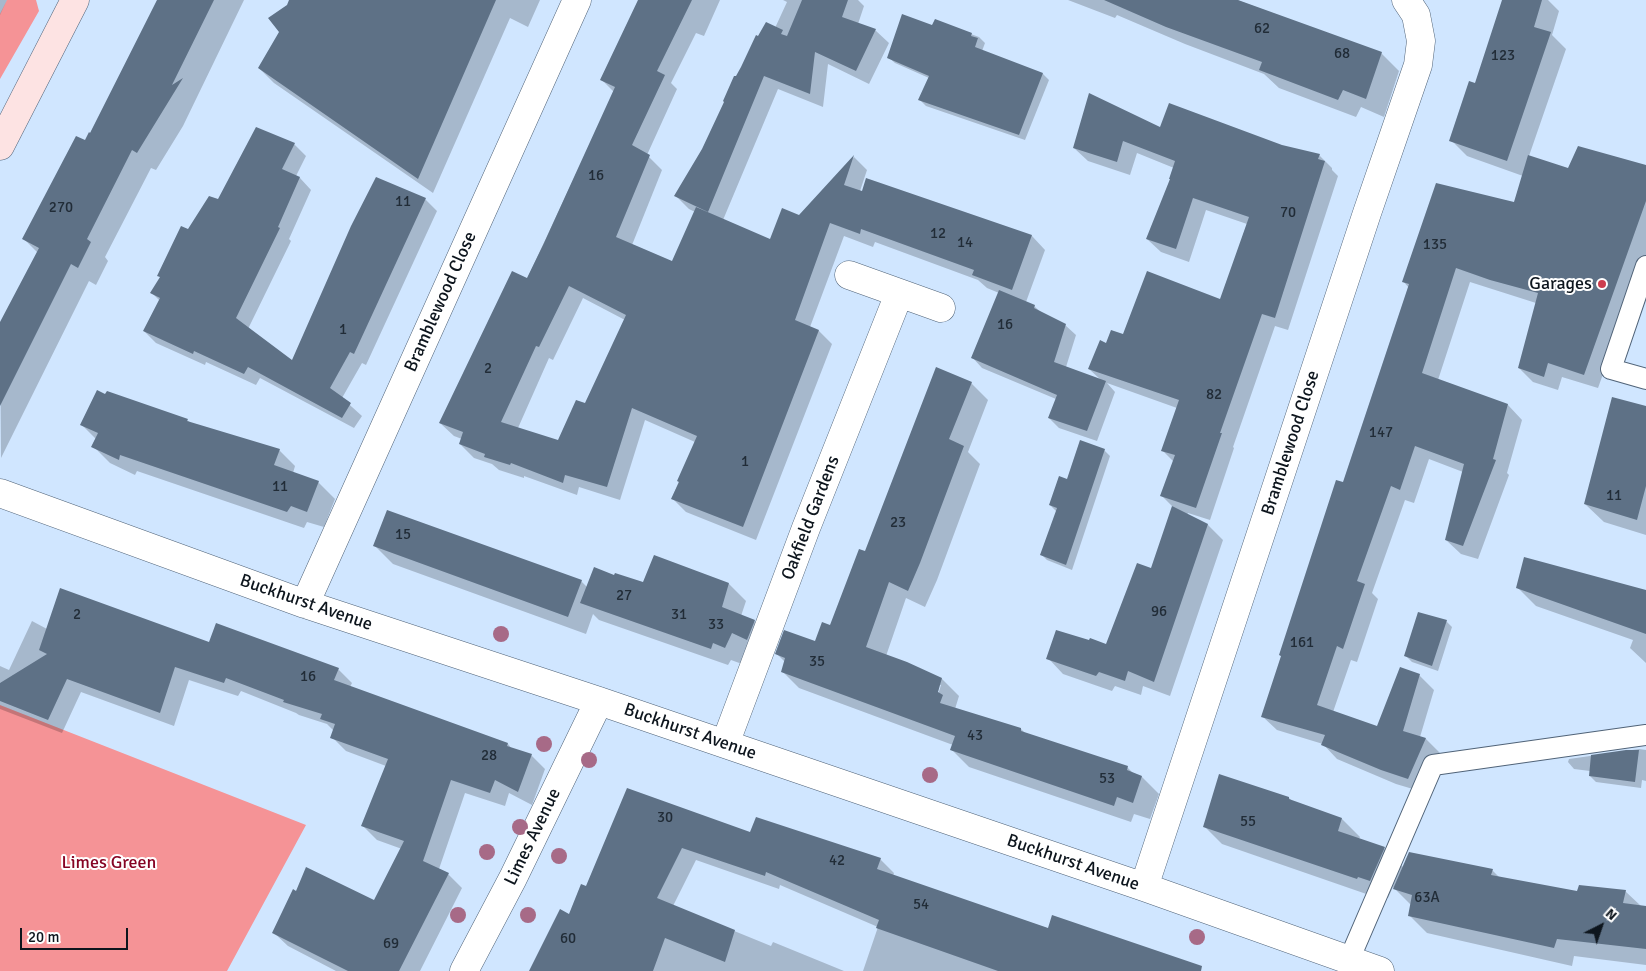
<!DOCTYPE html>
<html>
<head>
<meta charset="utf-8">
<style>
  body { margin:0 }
  #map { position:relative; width:1646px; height:971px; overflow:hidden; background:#d0e6ff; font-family:Signika,sans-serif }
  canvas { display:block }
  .north { position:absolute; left:1576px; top:901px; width:50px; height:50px; -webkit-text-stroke:4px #fff; paint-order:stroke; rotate:41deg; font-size:14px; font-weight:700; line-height:20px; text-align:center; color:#0d151d }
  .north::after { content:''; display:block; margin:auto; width:18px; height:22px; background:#0d151d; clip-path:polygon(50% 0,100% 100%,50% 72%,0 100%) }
  .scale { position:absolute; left:20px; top:928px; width:108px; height:22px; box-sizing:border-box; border:2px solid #0d151d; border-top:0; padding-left:6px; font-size:15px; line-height:18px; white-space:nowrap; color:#0d151d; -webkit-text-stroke:4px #fff; paint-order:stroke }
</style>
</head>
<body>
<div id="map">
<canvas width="1646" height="971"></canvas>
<div class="north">N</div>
<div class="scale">20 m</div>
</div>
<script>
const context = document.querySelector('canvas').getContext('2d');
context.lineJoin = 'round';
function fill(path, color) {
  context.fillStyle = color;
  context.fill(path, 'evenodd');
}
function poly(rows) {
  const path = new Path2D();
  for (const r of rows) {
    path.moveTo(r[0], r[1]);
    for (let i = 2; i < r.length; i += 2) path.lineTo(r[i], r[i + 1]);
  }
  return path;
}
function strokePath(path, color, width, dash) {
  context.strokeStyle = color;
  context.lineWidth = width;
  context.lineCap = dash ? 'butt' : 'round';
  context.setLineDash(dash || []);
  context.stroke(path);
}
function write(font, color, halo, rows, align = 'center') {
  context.font = font + ' Signika,sans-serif';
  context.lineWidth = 4;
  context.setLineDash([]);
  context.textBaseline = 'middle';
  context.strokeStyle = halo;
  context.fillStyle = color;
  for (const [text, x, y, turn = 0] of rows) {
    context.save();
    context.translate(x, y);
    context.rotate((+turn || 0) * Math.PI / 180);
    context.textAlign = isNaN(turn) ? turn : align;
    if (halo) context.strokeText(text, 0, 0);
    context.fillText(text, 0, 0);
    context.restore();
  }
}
fill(poly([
  [7,0,36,0,39,11,0,79,0,14],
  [0,705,306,825,227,971,0,971]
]), '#f59396');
fill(poly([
  [0,0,7,0,0,15],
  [159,0,244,0,183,126,156,170,151,168,105,257,108,261,96,285,89,281,1,458,0,324,38,253,23,238,90,134],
  [296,0,540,0,528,27,510,18,433,193,274,83,259,68,281,32],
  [639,0,720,0,704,36,696,33,671,83,677,89,647,155,662,170,632,245,673,263,695,212,689,209,676,196,775,28,787,2,783,0,858,0,864,6,858,24,875,30,889,43,869,84,828,64,823,107,778,89,723,220,770,240,799,216,854,157,867,170,860,191,863,192,867,179,1032,236,1045,250,1026,302,1034,306,1043,314,1065,325,1076,335,1066,367,1101,380,1089,369,1107,345,1123,335,1221,300,1247,224,1206,210,1189,262,1161,252,1147,239,1172,180,1174,168,1137,153,1130,175,1088,161,1074,148,1161,129,1282,146,1319,155,1332,168,1332,170,1338,176,1288,330,1275,326,1233,447,1234,448,1210,520,1188,513,1187,515,1208,525,1223,540,1170,696,1143,686,1141,695,1115,686,1112,691,1063,674,1048,658,1107,645,1151,570,1173,507,1162,496,1174,462,1163,451,1177,408,1107,383,1115,392,1097,441,1059,428,1049,418,1056,399,982,368,972,357,999,293,987,288,978,280,875,242,873,247,844,236,810,327,819,331,832,344,756,540,686,512,672,498,695,442,645,420,620,500,579,487,577,495,524,476,524,478,499,470,492,464,474,458,460,444,462,439,454,436,440,423,527,279,614,92,601,79],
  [583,298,625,320,585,405,559,442,518,428,549,358,553,360],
  [1068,0,1237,0,1381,53,1399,71,1384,117,1361,107,1356,117,1279,88,1264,74,1185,44,1117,15,1115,18],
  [1504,0,1548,0,1559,11,1552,35,1566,49,1529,156,1569,170,1646,166,1646,255,1598,388,1562,377,1558,390,1533,382,1519,368,1536,303,1470,282,1438,380,1508,405,1522,420,1507,473,1509,475,1478,559,1461,554,1446,540,1463,472,1429,459,1414,503,1405,500,1372,593,1378,599,1357,662,1351,660,1333,712,1377,728,1419,675,1434,690,1420,737,1426,739,1440,753,1423,792,1396,784,1337,759,1323,744,1277,730,1262,716,1282,657,1280,655,1344,484,1409,288,1403,281,1514,203,1523,176,1467,156,1451,140,1475,85],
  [935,21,979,37,985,43,982,51,1043,74,1049,80,1025,140,926,106,920,100,929,78,895,63,888,57,933,26],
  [294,144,306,156,296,176,300,178,311,190,289,239,291,241,248,329,293,362,425,199,437,211,366,365,362,363,342,398,362,416,354,428,260,378,256,385,206,362,205,365,156,343,144,331,160,301,152,293,161,278,158,275,188,231,219,200],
  [971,383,988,400,968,452,980,464,937,580,925,607,906,598,886,656,906,663,942,679,959,696,955,709,1021,729,1025,733,1127,767,1134,774,1142,777,1159,794,1150,819,1134,814,1131,822,969,767,952,750,953,745,799,688,782,671,785,662,777,654,816,643,830,627,866,553],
  [939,685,941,685,937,698],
  [1646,407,1646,535,1604,522,1585,504],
  [187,420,191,423,279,450,295,466,293,473,318,482,335,499,324,527,307,522,304,528,137,471,135,475,110,463,93,446,96,439,81,424],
  [1104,450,1110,456,1072,570,1047,560,1041,554,1057,512,1050,505,1067,481],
  [375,546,581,581,588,588,615,576,644,583,729,584,746,601,741,616,754,621,771,638,742,664,731,660,728,665,599,620,593,614,586,634,393,564],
  [1518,588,1646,591,1646,663,1630,648,1633,640,1536,606],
  [32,621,47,629,210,643,338,669,352,683,350,687,508,744,512,749,531,755,545,769,532,805,509,793,505,806,465,793,439,869,448,874,462,888,420,971,336,971,288,946,273,932,375,901,402,849,377,840,363,826,386,766,346,751,332,737,334,731,327,724,299,715,296,713,241,691,238,696,189,680,174,726,81,692,62,733,0,709,0,666,9,670],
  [1446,621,1452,627,1438,671,1412,662,1406,656],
  [1639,749,1646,750,1646,781,1642,780,1641,788,1596,782,1590,776,1590,771,1574,769,1568,762,1569,759],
  [628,790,751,834,880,859,894,873,893,876,1174,971,863,971,878,927,780,885,779,889,696,860,673,906,771,946,773,942,844,971,531,971,570,916,586,887],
  [1289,798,1292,801,1342,819,1360,837,1359,839,1384,848,1403,867,1492,870,1500,878,1578,892,1625,891,1641,906,1646,907,1646,965,1574,956,1572,966,1427,933,1409,915,1411,905,1393,887,1388,898,1376,894,1375,897,1222,844,1204,826]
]), '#0003');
fill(poly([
  [157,0,214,0,172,85,183,78,137,153,132,150,87,239,91,242,78,268,71,264,0,406,0,322,39,248,22,239,76,136,85,140,89,132,90,133],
  [289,0,496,0,418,179,258,68,279,32,268,18,287,5],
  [638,0,692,0,657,71,665,75,632,145,650,155,616,237,672,261,696,207,770,239,782,208,799,215,854,155,844,185,862,191,866,178,1032,235,1012,290,972,275,974,270,861,229,860,234,830,223,795,320,819,330,743,527,671,499,679,482,677,481,697,436,632,408,607,487,565,475,563,483,511,463,510,465,484,457,485,454,459,444,463,432,439,423,512,271,527,278,544,243,615,87,600,80],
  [569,286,626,315,585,403,576,400,558,440,501,422,536,346,539,347],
  [802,0,848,0,842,17,876,29,856,71,815,52,810,94,764,76,708,212,674,196,702,149,724,102,723,101,734,76,736,76,741,67,756,35,758,36,766,22,783,30,781,34,787,36],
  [1104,0,1238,0,1382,52,1366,99,1343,90,1338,100,1259,70,1262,62,1166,27],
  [1502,0,1542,0,1534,27,1551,32,1507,161,1449,141,1469,81,1475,83],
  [902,14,932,25,935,19,972,33,971,36,978,38,975,47,1043,73,1019,135,918,100,929,76,887,58],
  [1089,93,1160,127,1169,103,1282,145,1320,154,1318,159,1325,161,1275,318,1262,314,1220,433,1222,433,1196,508,1160,496,1175,455,1161,451,1179,400,1088,369,1100,340,1106,343,1111,330,1123,334,1147,271,1220,299,1249,217,1193,198,1176,249,1146,239,1170,179,1169,179,1175,161,1123,141,1117,162,1073,148],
  [256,127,295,143,282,169,300,177,278,227,280,228,236,318,292,360,351,226,376,177,426,198,354,354,350,352,330,388,351,403,342,418,248,367,244,374,194,351,193,354,143,331,160,298,150,293,160,277,157,276,181,226,188,229,209,196,218,199],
  [1578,146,1646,165,1646,201,1584,375,1548,363,1544,377,1518,368,1538,293,1490,280,1456,268,1422,373,1508,404,1493,459,1496,460,1463,546,1445,540,1464,464,1415,446,1400,490,1391,486,1357,581,1365,584,1343,649,1337,646,1317,705,1377,726,1400,667,1420,674,1403,731,1426,738,1408,779,1381,770,1321,745,1325,735,1261,717,1281,656,1279,655,1336,480,1343,482,1409,284,1402,282,1436,183,1514,202,1528,155,1568,168],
  [999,290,1035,305,1034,308,1066,324,1054,362,1106,381,1087,431,1048,418,1057,395,971,358],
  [936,367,972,382,949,439,964,446,920,563,908,591,889,582,866,647,907,662,942,678,938,692,943,695,940,703,1021,728,1021,731,1128,766,1127,770,1142,776,1133,803,1117,797,1114,806,950,750,955,736,781,672,785,658,775,654,784,630,815,641,822,622,830,625,859,549,865,551],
  [97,390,105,394,107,391,188,419,187,421,280,449,274,465,319,481,307,512,291,506,287,512,120,455,119,460,91,447,98,433,80,425],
  [1612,397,1646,406,1646,486,1637,520,1584,504],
  [1080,440,1105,449,1066,565,1040,555,1057,508,1049,505,1059,476,1067,479],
  [1172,506,1208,524,1154,682,1128,671,1125,681,1099,672,1096,676,1046,659,1056,630,1089,640,1090,638,1106,644,1137,563,1151,568],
  [387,510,582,580,568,617,373,546],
  [654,555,729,583,722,607,755,620,747,640,732,633,725,648,713,643,711,649,580,603,594,567,614,575,615,573,643,582],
  [1524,557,1646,590,1646,634,1516,588],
  [60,588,209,642,216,623,339,668,334,680,508,743,507,746,532,754,518,792,495,780,490,793,451,780,423,861,449,873,399,971,348,971,272,933,293,889,296,891,306,867,374,900,404,841,361,826,388,759,330,738,335,724,320,719,322,714,283,702,284,700,226,678,224,683,175,667,160,713,67,679,48,720,0,701,0,683,47,654,39,650],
  [1418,612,1447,620,1432,666,1404,656],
  [1626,750,1639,750,1635,782,1589,776,1591,755],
  [1219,774,1289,797,1289,799,1342,818,1338,831,1385,847,1370,881,1358,877,1357,879,1203,827],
  [627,788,750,832,756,817,881,858,877,869,1048,928,1052,915,1202,966,1201,971,998,971,876,928,879,920,766,872,765,876,682,848,657,898,735,930,725,962,665,938,653,971,529,971,560,909,569,914,581,884,586,886],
  [1409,852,1493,869,1491,875,1577,891,1579,885,1626,890,1623,903,1646,906,1646,949,1557,939,1554,948,1408,916,1412,895,1393,889]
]), '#5e7186');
const lane = poly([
  [1646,266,1611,369,1646,379],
  [1349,960,1433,765,1646,735]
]);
const street = poly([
  [849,275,941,308],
  [0,493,305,604,599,701,1144,887,1380,971],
  [305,604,577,0],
  [725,744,806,528,899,294],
  [1144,887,1367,213,1418,65,1421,41,1416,15,1406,0],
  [464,971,513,878,599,701]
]);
const secondary = poly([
  [0,146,75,0]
]);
strokePath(lane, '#506378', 22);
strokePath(street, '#506378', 29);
strokePath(secondary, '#506378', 29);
strokePath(lane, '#fff', 20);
strokePath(street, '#fff', 28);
strokePath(secondary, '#fde3e3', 28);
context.fillStyle = '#a76a87';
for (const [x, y] of [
  [501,634],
  [544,744],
  [589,760],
  [930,775],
  [520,827],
  [487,852],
  [559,856],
  [458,915],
  [528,915],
  [1197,937]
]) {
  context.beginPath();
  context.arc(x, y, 8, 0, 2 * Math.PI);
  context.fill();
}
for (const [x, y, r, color] of [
  [1602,284,5,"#cd3d4e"]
]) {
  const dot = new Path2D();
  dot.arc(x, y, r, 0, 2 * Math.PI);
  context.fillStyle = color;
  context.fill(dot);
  strokePath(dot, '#fff', 2);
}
write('15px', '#212c37', null, [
  ["62",1262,29],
  ["68",1342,54],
  ["123",1503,56],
  ["16",596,176],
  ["11",403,202],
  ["270",61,208],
  ["70",1288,213],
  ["12",938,234],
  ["14",965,243],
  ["135",1435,245],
  ["16",1005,325],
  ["1",343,330],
  ["2",488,369],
  ["82",1214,395],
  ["147",1381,433],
  ["1",745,462],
  ["11",280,487],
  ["11",1614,496],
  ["23",898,523],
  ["15",403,535],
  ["27",624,596],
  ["96",1159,612],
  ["2",77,615],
  ["31",679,615],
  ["33",716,625],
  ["161",1302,643],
  ["35",817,662],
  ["16",308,677],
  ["43",975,736],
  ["28",489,756],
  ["53",1107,779],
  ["30",665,818],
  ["55",1248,822],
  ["42",837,861],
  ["63A",1427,898],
  ["54",921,905],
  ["60",568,939],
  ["69",391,944]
]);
write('18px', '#0d151d', '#fff', [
  ["Garages",1592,284]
], 'right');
write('18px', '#0d151d', '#fff', [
  ["Bramblewood Close",441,302,-66],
  ["Bramblewood Close",1291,443,-72],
  ["Oakfield Gardens",811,518,-69],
  ["Buckhurst Avenue",306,603,19],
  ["Buckhurst Avenue",690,732,19],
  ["Limes Avenue",533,837,-64],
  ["Buckhurst Avenue",1073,863,19]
]);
write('18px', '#860424', '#fff', [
  ["Limes Green",109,863]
]);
</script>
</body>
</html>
